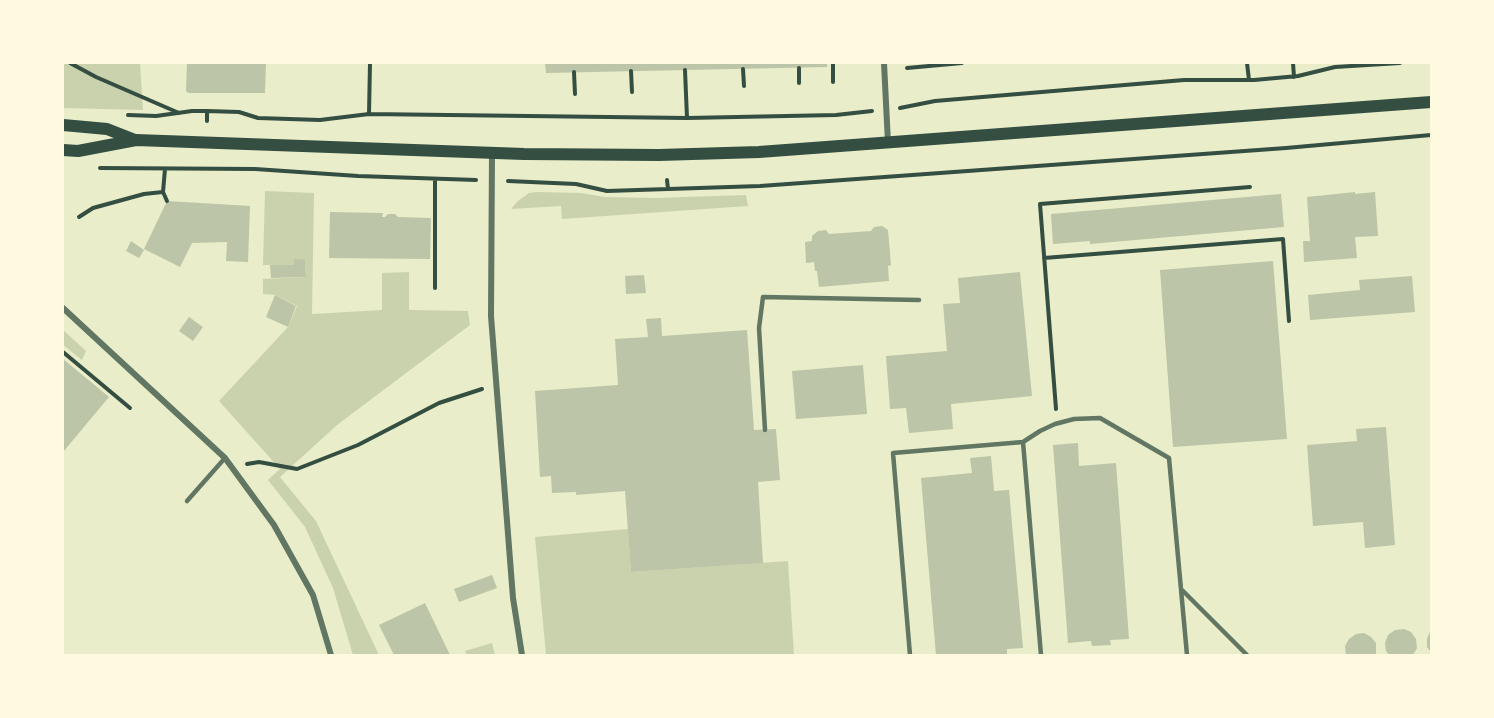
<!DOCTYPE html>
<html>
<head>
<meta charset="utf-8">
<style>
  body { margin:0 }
  #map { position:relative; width:1494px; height:718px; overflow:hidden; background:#e9edc9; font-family:"Nunito Sans",sans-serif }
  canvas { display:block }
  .frame { position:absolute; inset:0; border:64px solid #fefae0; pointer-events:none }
</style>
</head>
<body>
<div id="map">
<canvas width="1494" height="718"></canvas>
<div class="frame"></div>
</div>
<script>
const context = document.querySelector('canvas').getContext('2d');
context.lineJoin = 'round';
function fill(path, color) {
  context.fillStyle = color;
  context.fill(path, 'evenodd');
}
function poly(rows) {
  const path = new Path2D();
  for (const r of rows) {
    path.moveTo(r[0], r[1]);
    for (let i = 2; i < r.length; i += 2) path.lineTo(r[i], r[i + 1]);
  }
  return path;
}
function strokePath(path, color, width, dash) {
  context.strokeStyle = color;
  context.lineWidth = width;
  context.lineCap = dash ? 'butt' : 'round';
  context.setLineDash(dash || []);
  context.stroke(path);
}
fill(poly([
  [63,63,140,63,143,110,63,108],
  [265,191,314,193,312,314,382,310,382,273,409,272,409,310,468,311,470,325,337,425,280,477,316,521,379,655,353,655,333,588,305,527,268,480,280,469,219,401,288,327,297,306,275,295,263,294,263,279,306,277,305,259,294,259,294,265,263,265],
  [537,192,581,193,605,197,654,198,746,195,748,206,562,219,561,206,511,209,518,201,529,193],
  [63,330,86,351,82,360,63,345],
  [628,529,631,572,788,561,794,655,546,655,535,537],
  [492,643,495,655,467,655,465,651]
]), '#cad2ad');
fill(poly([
  [187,63,266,63,265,93,188,93,186,91],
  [545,63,827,63,827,67,546,73],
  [1355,192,1355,194,1375,192,1378,236,1355,237,1357,258,1304,262,1303,241,1310,241,1307,197],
  [1281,194,1284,227,1090,244,1090,241,1053,244,1051,214],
  [167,201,250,206,248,262,226,261,227,242,192,243,180,267,144,249],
  [330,212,383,213,382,217,385,217,388,214,395,214,398,217,431,218,430,259,329,258],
  [882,226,888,230,891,265,888,266,889,281,819,287,817,271,815,271,814,262,806,263,805,242,812,241,812,236,818,231,826,230,829,234,871,231,874,227],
  [131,241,144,250,139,258,126,251],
  [294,259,305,259,306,277,271,278,270,265,294,265],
  [1273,261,1287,439,1173,447,1160,270],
  [1020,272,1032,396,951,404,953,429,909,433,906,408,890,409,886,356,947,351,943,304,960,303,958,278],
  [644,275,646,293,626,294,625,276],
  [1412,276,1415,312,1310,320,1308,295,1360,290,1359,280],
  [275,295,296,306,288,327,266,317],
  [189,317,203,327,193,341,179,331],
  [661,318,662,336,747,330,754,430,776,429,780,480,758,482,763,563,631,572,625,491,576,495,576,492,552,493,551,476,540,477,535,391,618,385,615,339,648,337,646,319],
  [63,359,109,397,63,452],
  [863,365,867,414,796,419,792,371],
  [1386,427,1395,545,1365,548,1363,522,1313,526,1307,445,1357,441,1356,429],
  [1078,443,1079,466,1116,463,1129,639,1110,640,1111,645,1092,646,1091,641,1068,643,1053,445],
  [991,456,994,491,1009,490,1023,648,1007,649,1007,655,936,655,921,478,972,473,970,458],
  [492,575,497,588,459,602,454,589],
  [425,603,450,655,394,655,379,625],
  [1404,629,1411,632,1416,639,1417,648,1413,655,1389,655,1386,651,1385,643,1388,635,1395,630],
  [1431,629,1431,652,1427,647,1427,639],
  [1364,633,1371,637,1376,643,1376,655,1346,655,1345,646,1349,639,1356,634]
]), '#bcc5a7');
strokePath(poly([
  [70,63,96,77,179,113],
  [833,63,833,82],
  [1247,63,1249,80],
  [1293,63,1294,77],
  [799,68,799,83],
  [907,68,962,63],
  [743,69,744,86],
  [685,70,687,118],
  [631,71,632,92],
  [574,72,575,94],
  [900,108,935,101,1184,80,1254,80,1298,76,1335,67,1400,63],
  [369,114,370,63],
  [128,115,156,116,192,111,207,111,239,112,258,118,320,120,369,114,687,118,836,115,872,111],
  [207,121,207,111],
  [100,168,255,169,358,176,476,180],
  [165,169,163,192,167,201],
  [667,180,668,189],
  [508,181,576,184,607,191,760,186,1286,148,1431,135],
  [79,217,93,208,144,194,163,192],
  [1044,258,1283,239,1289,321],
  [435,288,435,179],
  [63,352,130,408],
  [1056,409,1040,204,1250,187],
  [247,464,259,462,297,469,358,445,439,403,482,389]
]), '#344e41', 4);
strokePath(poly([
  [765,430,759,328,763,297,919,300],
  [1023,442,1040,431,1055,424,1074,419,1100,418,1169,458,1187,655],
  [187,501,225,458],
  [1181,589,1247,655],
  [910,655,893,453,1023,442,1041,655]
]), '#617663', 4.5);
strokePath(poly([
  [884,63,888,143],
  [492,153,491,316,513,598,522,655],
  [63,308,225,458,274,525,313,595,331,655]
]), '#617663', 6);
strokePath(poly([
  [63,125,107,129,135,140],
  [63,150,78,151,136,140,524,154,659,155,759,152,1431,102]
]), '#344e41', 12);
</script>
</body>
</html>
